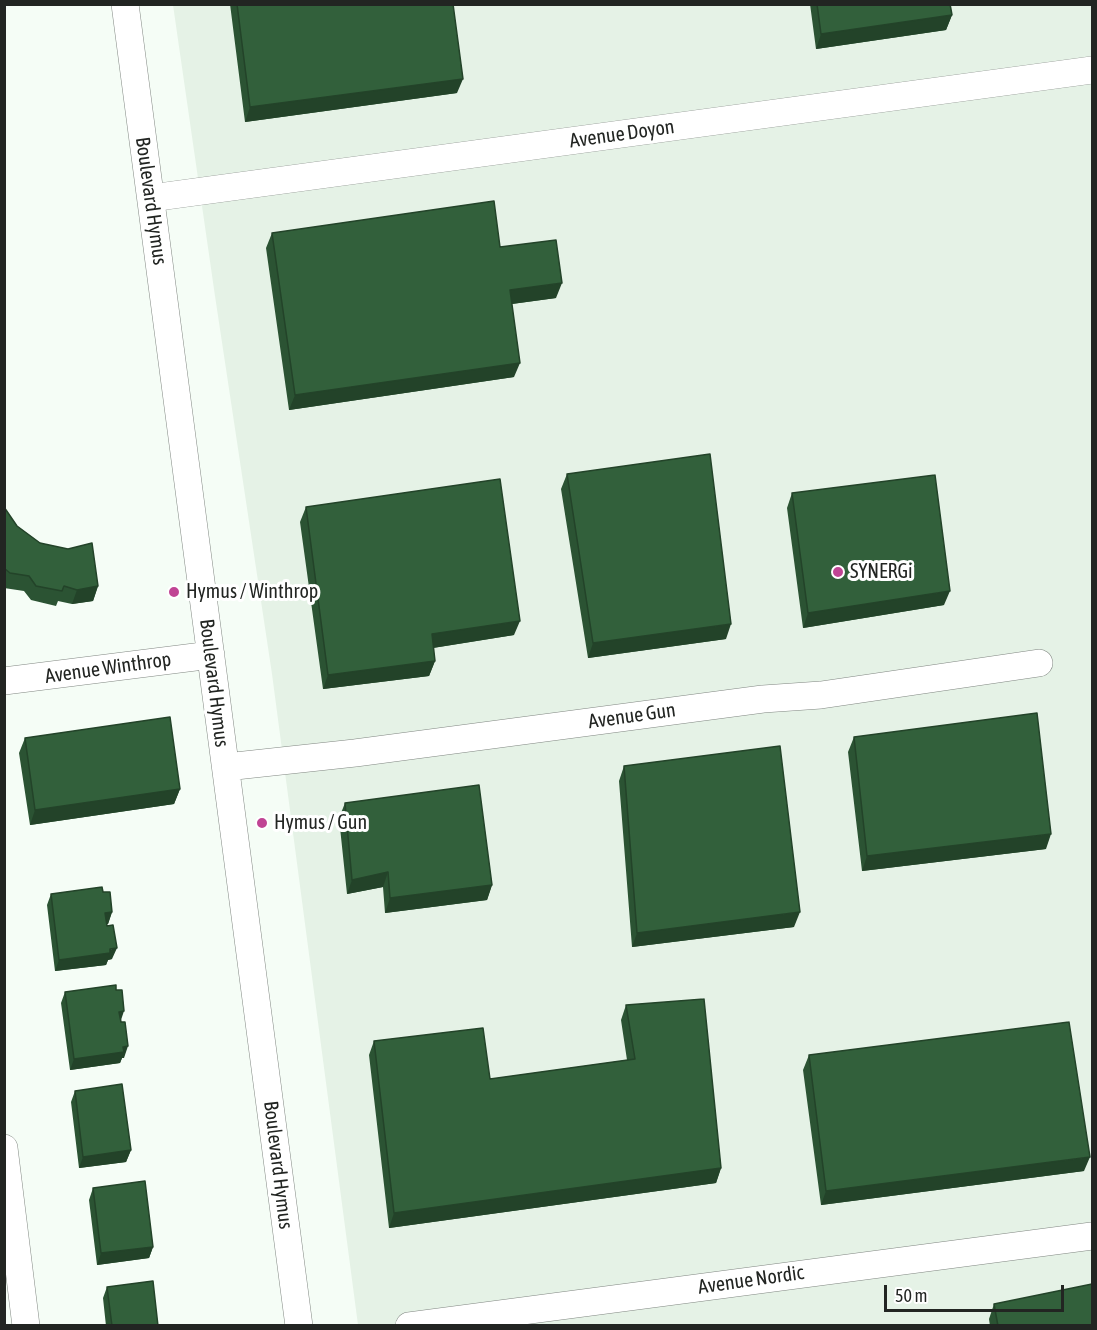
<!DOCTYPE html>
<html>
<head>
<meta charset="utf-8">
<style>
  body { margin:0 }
  #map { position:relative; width:1097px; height:1330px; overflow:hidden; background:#f5fdf6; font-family:"Asap Condensed",sans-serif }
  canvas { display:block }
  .frame { position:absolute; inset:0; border:6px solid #222522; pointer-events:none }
  .scale { position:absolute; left:884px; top:1285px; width:180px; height:27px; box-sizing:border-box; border:3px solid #222522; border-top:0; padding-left:8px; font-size:18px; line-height:21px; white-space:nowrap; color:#222522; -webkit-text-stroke:4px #fff; paint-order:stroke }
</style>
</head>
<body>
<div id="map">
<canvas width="1097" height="1330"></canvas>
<div class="frame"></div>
<div class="scale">50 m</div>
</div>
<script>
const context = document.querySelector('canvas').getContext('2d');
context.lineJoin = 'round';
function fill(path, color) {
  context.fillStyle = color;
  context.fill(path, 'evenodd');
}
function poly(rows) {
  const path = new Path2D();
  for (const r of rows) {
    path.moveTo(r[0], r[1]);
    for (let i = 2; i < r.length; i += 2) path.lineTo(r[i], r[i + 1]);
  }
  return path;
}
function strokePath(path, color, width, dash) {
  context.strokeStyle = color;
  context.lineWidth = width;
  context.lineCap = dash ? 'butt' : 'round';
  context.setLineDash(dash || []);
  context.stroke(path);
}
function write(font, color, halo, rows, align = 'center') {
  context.font = font + ' "Asap Condensed",sans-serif';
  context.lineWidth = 6;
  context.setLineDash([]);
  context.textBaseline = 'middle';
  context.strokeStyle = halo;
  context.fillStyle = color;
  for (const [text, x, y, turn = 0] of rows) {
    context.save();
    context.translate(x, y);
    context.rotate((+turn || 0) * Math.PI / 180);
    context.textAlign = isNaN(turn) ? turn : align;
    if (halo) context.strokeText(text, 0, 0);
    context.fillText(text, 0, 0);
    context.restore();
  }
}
fill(poly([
  [173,5,1092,5,1092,1325,358,1325,272,674,215,296]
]), '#e5f2e6');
const minor = poly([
  [125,4,299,1326],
  [151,198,1092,70],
  [4,681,211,655],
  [226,767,355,753,763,699,821,695,1039,663],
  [4,1148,26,1326],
  [409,1326,1092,1236]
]);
strokePath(minor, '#818782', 28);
strokePath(minor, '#fff', 27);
fill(poly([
  [230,4,453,4,457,93,245,122],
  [810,4,950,4,952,15,946,30,816,49],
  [272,233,500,247,556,298,512,304,514,377,289,410,266,248],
  [567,474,726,639,588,658,561,489],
  [792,493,944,605,803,628,787,508],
  [4,507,17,526,98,586,93,601,72,604,58,601,56,606,31,600,24,591,4,588],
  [306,507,514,635,433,648,435,661,429,676,323,689,300,522],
  [854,737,1046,849,862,871,848,752],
  [25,738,180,789,174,804,30,825,19,753],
  [624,766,794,927,632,947,619,781],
  [345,803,492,885,487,900,385,913,383,887,347,894,339,818],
  [103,892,112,912,108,924,107,924,112,959,108,960,106,965,55,971,47,905,51,894],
  [65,992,120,1021,124,1058,122,1058,120,1063,70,1070,61,1003],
  [626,1005,721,1168,716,1183,389,1228,369,1055,374,1041,490,1079,627,1060,621,1020],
  [809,1055,1084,1171,821,1205,803,1070],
  [75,1091,131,1150,126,1162,79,1168,71,1102],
  [93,1188,153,1247,149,1258,97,1265,89,1200],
  [107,1287,158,1326,106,1326,103,1298],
  [994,1304,1092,1326,990,1326,989,1319]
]), '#2b5333');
fill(poly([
  [952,15,946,30,816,49,821,34],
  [463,79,457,93,245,122,250,107],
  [562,283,556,298,504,305,510,290],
  [520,363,514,377,289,410,295,395],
  [98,586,93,601,72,604,77,590],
  [950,591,944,605,803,628,808,613],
  [520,621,514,635,426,649,432,634],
  [731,624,726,639,588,658,593,643],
  [435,661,429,676,323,689,328,675],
  [180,789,174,804,30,825,35,810],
  [1051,834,1046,849,862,871,867,856],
  [388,872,383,887,347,894,352,880],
  [492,885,487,900,385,913,390,898],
  [112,912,108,924,101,925,105,913],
  [800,912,794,927,632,947,637,933],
  [117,948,112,959,108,960,106,965,55,971,59,960],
  [124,1011,120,1023,119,1012],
  [128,1046,124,1058,122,1058,120,1063,70,1070,74,1059],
  [131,1150,126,1162,79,1168,83,1157],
  [1090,1157,1084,1171,821,1205,826,1191],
  [721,1168,716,1183,389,1228,394,1213],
  [153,1247,149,1258,97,1265,101,1253]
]), '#234329');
const building = poly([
  [237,4,453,4,463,79,250,107,237,4],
  [817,4,950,4,952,15,821,34,817,4],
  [494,201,500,247,556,240,562,283,510,290,520,363,295,395,272,233,494,201],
  [710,454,731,624,593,643,567,474,710,454],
  [935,475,950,591,808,613,792,493,935,475],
  [500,479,520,621,432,634,435,661,328,675,306,507,500,479],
  [4,507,17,526,40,543,68,549,92,543,98,586,77,590,64,586,62,591,36,586,29,576,10,573,4,568,4,507],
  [1037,713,1051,834,867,856,854,737,1037,713],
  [170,717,180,789,35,810,25,738,170,717],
  [780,746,800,912,637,933,624,766,780,746],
  [479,785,492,885,390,898,388,872,352,880,345,803,479,785],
  [102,887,103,892,110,892,112,912,105,913,107,926,113,925,117,948,110,949,110,953,59,960,51,894,102,887],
  [116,985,116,990,122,990,124,1011,119,1012,121,1022,125,1022,128,1046,123,1047,124,1052,74,1059,65,992,116,985],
  [704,999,721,1168,394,1213,374,1041,483,1028,490,1079,635,1059,626,1005,704,999],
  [1069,1022,1090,1157,826,1191,809,1055,1069,1022],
  [122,1084,131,1150,83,1157,75,1091,122,1084],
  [145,1181,153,1247,101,1253,93,1188,145,1181],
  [153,1281,158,1326,112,1326,107,1287,153,1281],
  [1092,1284,1092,1326,998,1326,994,1304,1092,1284]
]);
fill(building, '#32603b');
strokePath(building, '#234329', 1.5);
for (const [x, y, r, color] of [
  [838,572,6,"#c04494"],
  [174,592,6,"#c04494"],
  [262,823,6,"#c04494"]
]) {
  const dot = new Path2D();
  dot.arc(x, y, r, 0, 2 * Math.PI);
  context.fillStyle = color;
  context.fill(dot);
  strokePath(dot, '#fff', 2);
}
write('20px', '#222522', '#fff', [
  ["Avenue Doyon",622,134,-8],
  ["Boulevard Hymus",151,201,82],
  ["Avenue Winthrop",108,668,-8],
  ["Boulevard Hymus",214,683,83],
  ["Avenue Gun",632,716,-8],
  ["Boulevard Hymus",278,1165,83],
  ["Avenue Nordic",751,1280,-8]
]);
write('20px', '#222522', '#fff', [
  ["SYNERGi",850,572],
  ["Hymus / Winthrop",186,592],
  ["Hymus / Gun",274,823]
], 'left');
</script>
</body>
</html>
